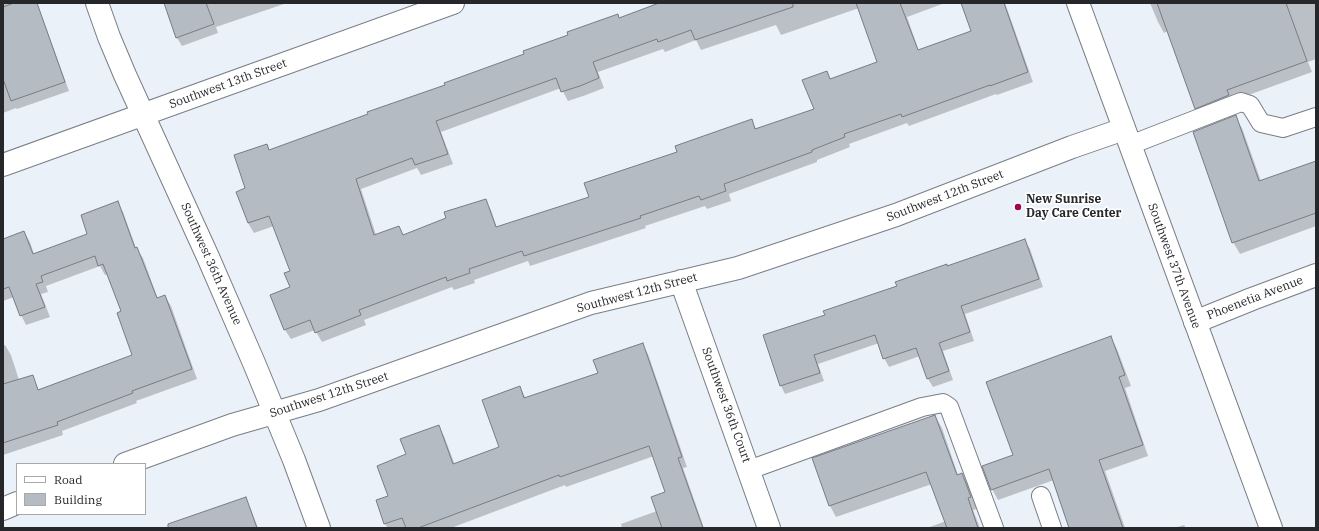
<!DOCTYPE html>
<html>
<head>
<meta charset="utf-8">
<style>
  body { margin:0 }
  #map { position:relative; width:1319px; height:531px; overflow:hidden; background:#eaf1f9; font-family:"IBM Plex Serif",serif }
  canvas { display:block }
  .frame { position:absolute; inset:0; border:4px solid #25272a; pointer-events:none }
  .legend { position:absolute; left:16px; top:463px; width:130px; height:52px; box-sizing:border-box; background:#fff; border:1px solid #a8a9aa; margin:0; padding:5px 7px; list-style:none; font-size:12px; color:#25272a }
  .legend li { display:flex; align-items:center; gap:8px; height:20px }
  .legend b { width:20px; border:1px solid #a8a9aa }
</style>
</head>
<body>
<div id="map">
<canvas width="1319" height="531"></canvas>
<div class="frame"></div>
<ul class="legend">
<li><b style="height:5px;background:#fff"></b>Road</li>
<li><b style="height:11px;background:#b5bbc3"></b>Building</li>
</ul>
</div>
<script>
const context = document.querySelector('canvas').getContext('2d');
context.lineJoin = 'round';
function fill(path, color) {
  context.fillStyle = color;
  context.fill(path, 'evenodd');
}
function poly(rows) {
  const path = new Path2D();
  for (const r of rows) {
    path.moveTo(r[0], r[1]);
    for (let i = 2; i < r.length; i += 2) path.lineTo(r[i], r[i + 1]);
  }
  return path;
}
function strokePath(path, color, width, dash) {
  context.strokeStyle = color;
  context.lineWidth = width;
  context.lineCap = dash ? 'butt' : 'round';
  context.setLineDash(dash || []);
  context.stroke(path);
}
function write(font, color, halo, rows, align = 'center') {
  context.font = font + ' "IBM Plex Serif",serif';
  context.lineWidth = 3.5;
  context.setLineDash([]);
  context.textBaseline = 'middle';
  context.strokeStyle = halo;
  context.fillStyle = color;
  for (const [text, x, y, turn = 0] of rows) {
    context.save();
    context.translate(x, y);
    context.rotate((+turn || 0) * Math.PI / 180);
    context.textAlign = isNaN(turn) ? turn : align;
    if (halo) context.strokeText(text, 0, 0);
    context.fillText(text, 0, 0);
    context.restore();
  }
}
fill(poly([
  [3,3,37,3,69,91,17,109,16,108,3,113],
  [165,3,287,3,216,27,218,33,182,46,177,38],
  [662,3,945,3,907,17,919,51,972,31,962,3,1005,3,1033,82,997,95,996,94,909,126,907,123,849,144,850,147,817,160,817,162,729,194,731,201,707,209,705,206,645,226,646,228,530,266,528,261,474,280,475,283,454,290,452,287,364,320,366,325,322,342,315,330,291,339,285,330,291,288,291,272,274,226,254,233,248,223,238,192,247,189,266,145,270,151],
  [859,8,878,63,831,80,827,72,815,109,757,130,751,120,679,153,591,198,497,228,491,210,485,200,447,219,404,236,398,227,376,235,361,189,417,168,421,175,453,164,441,132,561,88,568,101,586,95,604,88,598,72,663,49,665,52,696,40,701,50,776,25,781,35],
  [1150,3,1316,3,1316,59,1308,62,1312,72,1232,101,1202,119,1196,108,1168,31,1164,33,1158,22],
  [1235,117,1242,128,1261,181,1316,162,1316,226,1240,254,1233,242],
  [117,203,123,212,136,248,143,258,158,299,165,296,171,306,197,379,136,401,137,403,62,431,63,435,3,455,3,346,5,345,11,355,19,380,32,376,39,390,134,356,122,312,108,274,105,275,100,266,46,286,48,292,41,294,50,317,26,325,21,315,14,297,3,301,3,240,24,232,30,242,34,254,89,234],
  [1025,241,1030,249,1043,287,965,314,974,341,943,351,953,380,933,387,928,379,920,356,889,367,884,358,879,343,818,364,824,381,785,394,781,386,826,315,947,267],
  [1111,338,1117,349,1131,386,1125,388,1148,456,1105,471,1125,528,1070,528,1054,480,998,500,992,489,1014,455],
  [642,344,648,354,687,467,683,468,704,528,622,528,621,524,657,511,666,493,654,456,566,487,565,485,451,528,388,528,385,524,389,497,407,455,438,426,444,436,455,465,501,447,520,387,526,399,599,374],
  [935,416,942,428,958,475,962,474,969,486,977,509,973,510,980,528,927,528,946,521,932,484,836,517,830,506],
  [245,498,250,507,258,528,174,528],
  [1184,525,1186,528,1174,528]
]), '#0003');
const building = poly([
  [14,3,37,3,65,82,11,101,3,79,3,7,14,3],
  [164,3,206,3,214,24,176,38,164,3],
  [659,3,793,3,793,7,695,40,691,30,658,42,657,39,593,62,599,78,580,86,561,92,556,78,436,121,448,154,415,165,412,158,356,179,374,235,399,226,403,235,446,218,444,212,486,199,496,227,589,197,584,183,677,152,675,146,752,119,755,129,814,109,802,80,827,71,830,79,877,62,856,3,900,3,918,50,971,31,961,3,1004,3,1028,72,990,86,990,85,902,117,901,114,844,134,845,137,812,150,812,152,724,184,726,191,701,200,699,196,640,216,641,218,524,256,522,251,469,269,470,273,447,281,446,277,359,310,361,315,315,333,310,320,284,330,270,295,290,287,284,273,290,271,269,216,248,223,236,192,245,188,234,155,267,144,269,150,368,114,367,112,445,85,444,83,524,54,523,51,568,35,567,32,618,14,619,18,659,3],
  [1157,3,1286,3,1307,61,1227,90,1229,95,1195,109,1157,3],
  [1236,115,1259,181,1316,161,1316,213,1232,243,1193,132,1236,115],
  [118,201,135,248,137,247,157,298,165,295,192,369,132,391,133,393,57,422,58,425,3,443,3,384,33,375,38,390,132,355,117,313,121,311,103,264,98,266,95,256,41,276,43,282,36,284,45,307,20,316,9,287,3,289,3,239,24,231,33,254,87,234,81,215,118,201],
  [1025,239,1039,279,961,306,970,332,939,343,949,371,927,379,916,348,883,359,875,335,814,355,820,373,780,386,763,335,825,315,823,311,897,286,895,282,947,264,947,266,1025,239],
  [1111,336,1125,375,1119,377,1143,445,1099,460,1123,528,1069,528,1049,469,991,490,982,466,1013,455,986,382,1111,336],
  [643,343,682,457,678,458,703,528,662,528,651,497,665,492,649,446,560,477,559,475,418,528,406,528,402,518,384,524,376,500,388,496,377,466,406,454,400,439,439,425,453,464,499,447,482,400,520,386,524,398,598,373,593,360,643,343],
  [935,415,957,475,962,473,971,497,968,498,978,528,947,528,926,472,829,506,812,458,935,415],
  [246,497,257,528,168,528,168,524,246,497]
]);
fill(building, '#b5bbc3');
strokePath(building, '#777c84', 1);
const lane = poly([
  [1130,145,1241,102,1250,105,1261,123,1283,128,1316,117],
  [749,470,922,407,943,403,949,407,994,528],
  [1041,496,1052,528]
]);
const street = poly([
  [97,3,109,37,125,75,208,257,254,363,294,460,319,528],
  [3,165,453,3],
  [681,281,769,528],
  [1195,322,1252,299,1316,275],
  [125,464,232,425,319,400,591,303,738,268,896,215,1072,147,1124,129],
  [3,509,17,503]
]);
const secondary = poly([
  [1078,3,1271,528]
]);
strokePath(lane, '#797e85', 20);
strokePath(street, '#797e85', 24);
strokePath(secondary, '#797e85', 24);
strokePath(lane, '#fff', 18);
strokePath(street, '#fff', 22);
strokePath(secondary, '#fff', 22);
for (const [x, y, r, color] of [
  [1018,207,4,"#9b0655"]
]) {
  const dot = new Path2D();
  dot.arc(x, y, r, 0, 2 * Math.PI);
  context.fillStyle = color;
  context.fill(dot);
  strokePath(dot, '#fff', 1.5);
}
write('12px', '#25272a', '#fff', [
  ["Southwest 13th Street",228,84,-20],
  ["Southwest 12th Street",945,196,-21],
  ["Southwest 36th Avenue",211,264,66],
  ["Southwest 37th Avenue",1174,266,70],
  ["Southwest 12th Street",637,293,-15],
  ["Phoenetia Avenue",1255,298,-21],
  ["Southwest 12th Street",329,395,-18],
  ["Southwest 36th Court",726,405,70]
]);
write('bold 12px', '#25272a', '#fff', [
  ["New Sunrise",1026,200],
  ["Day Care Center",1026,214]
], 'left');
</script>
</body>
</html>
